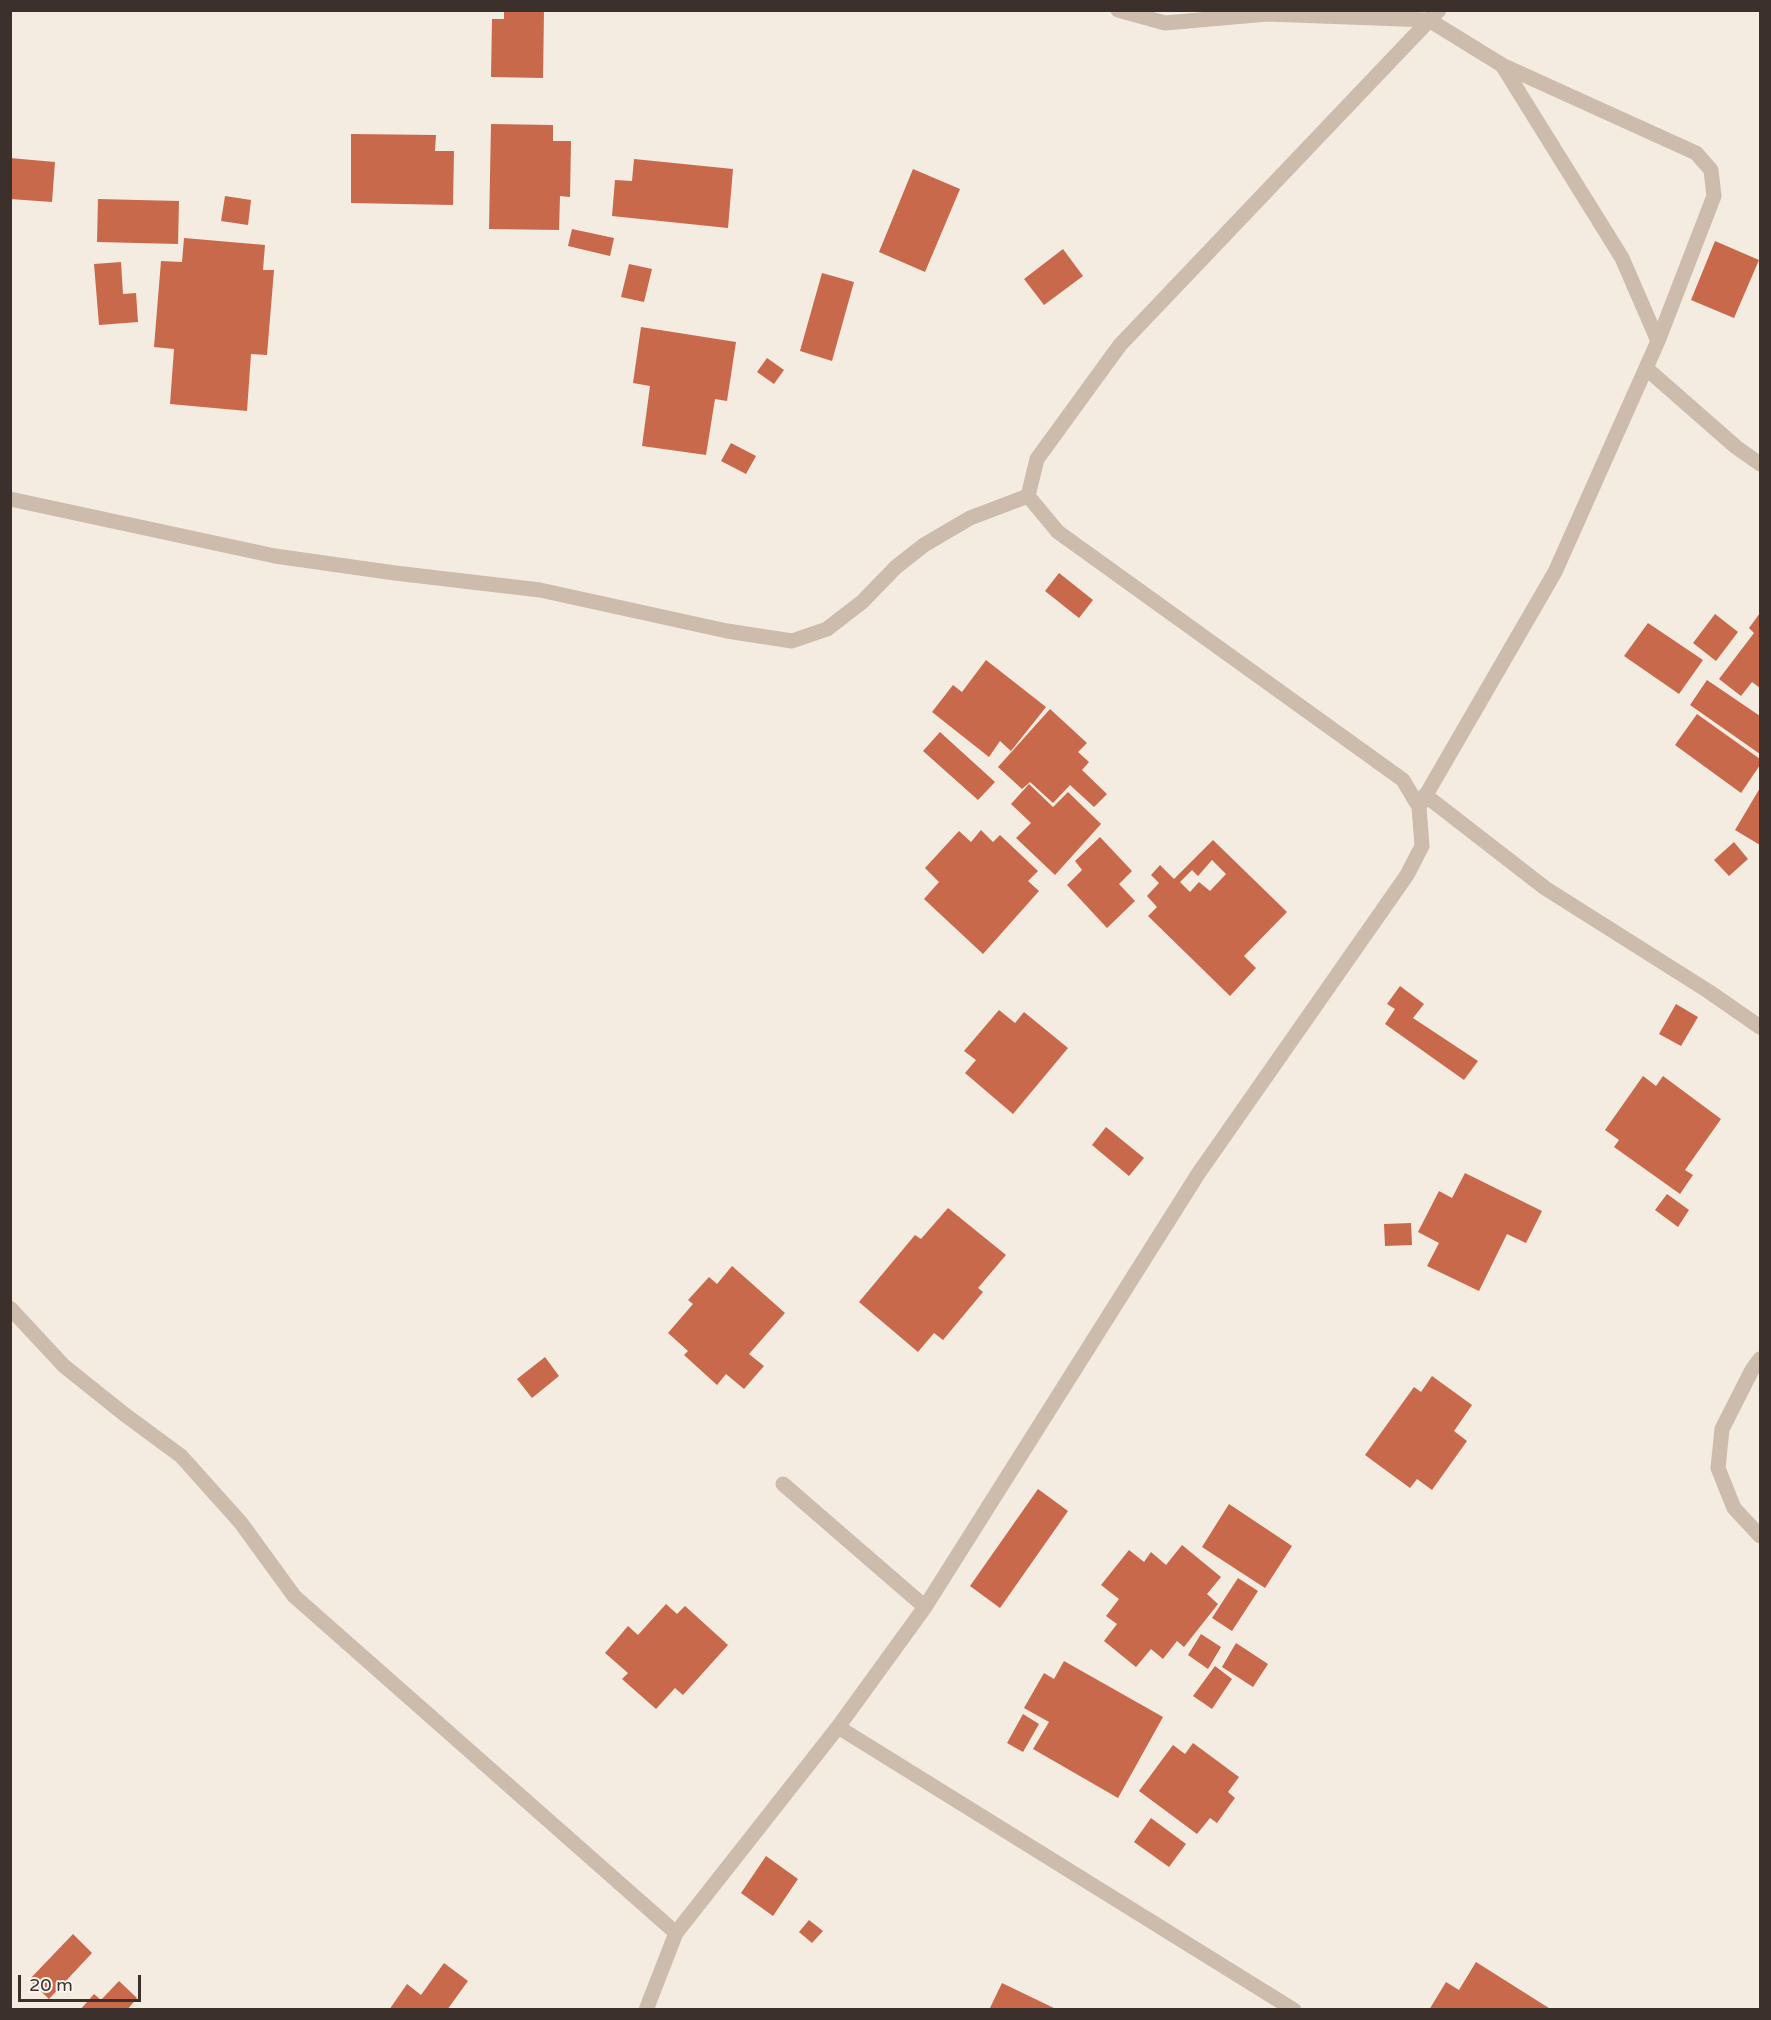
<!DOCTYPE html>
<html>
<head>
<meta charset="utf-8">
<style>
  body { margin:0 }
  #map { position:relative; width:1771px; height:2020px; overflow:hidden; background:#f4ebe1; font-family:"Varela Round",sans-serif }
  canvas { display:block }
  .frame { position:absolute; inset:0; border:12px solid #3b302b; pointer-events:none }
  .scale { position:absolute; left:18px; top:1975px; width:123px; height:27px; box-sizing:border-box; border:3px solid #3b302b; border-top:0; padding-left:8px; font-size:18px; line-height:21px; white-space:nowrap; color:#3b302b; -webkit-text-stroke:4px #fbf5ee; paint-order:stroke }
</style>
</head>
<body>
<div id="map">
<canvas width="1771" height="2020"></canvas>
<div class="frame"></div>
<div class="scale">20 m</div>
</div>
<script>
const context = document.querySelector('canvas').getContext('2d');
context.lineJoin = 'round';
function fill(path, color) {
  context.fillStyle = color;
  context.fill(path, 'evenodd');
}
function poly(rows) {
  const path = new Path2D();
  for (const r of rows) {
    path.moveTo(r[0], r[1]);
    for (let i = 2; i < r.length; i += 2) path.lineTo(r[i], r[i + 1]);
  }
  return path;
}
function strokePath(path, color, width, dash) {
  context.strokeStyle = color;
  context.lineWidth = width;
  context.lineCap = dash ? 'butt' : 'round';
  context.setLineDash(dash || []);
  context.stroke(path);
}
fill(poly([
  [504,10,544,10,543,78,491,77,492,19,504,19],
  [491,124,553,125,553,141,571,141,570,197,560,196,559,230,489,229],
  [351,134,436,135,435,151,454,151,453,205,351,203],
  [10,158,55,162,52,202,10,199],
  [634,159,733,169,728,228,612,216,615,180,632,181],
  [913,169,960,189,925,272,879,252],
  [225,196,251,200,248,225,221,221],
  [98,199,179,201,178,244,97,242],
  [572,229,614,238,610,256,568,246],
  [184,238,265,245,263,270,274,270,267,355,251,354,247,411,170,404,174,349,154,347,161,261,182,262],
  [1715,241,1759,260,1734,318,1691,300],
  [1063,249,1083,276,1044,305,1024,279],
  [121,262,123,294,136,293,138,322,99,325,94,264],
  [629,264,652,269,644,302,621,297],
  [822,273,854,282,832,361,800,351],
  [641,327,736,342,727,401,715,399,706,455,642,446,650,386,633,383],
  [767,358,784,370,774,384,757,372],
  [731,443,756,456,746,474,721,461],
  [1059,573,1093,600,1079,618,1045,591],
  [1760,613,1760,688,1752,682,1741,696,1719,679,1754,633,1749,628],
  [1715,614,1738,632,1716,661,1693,643],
  [1648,623,1703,660,1679,694,1624,656],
  [986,660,1046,707,1011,751,1000,741,989,757,932,712,953,685,962,692],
  [1707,680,1760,716,1760,754,1690,705],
  [1050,709,1087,743,1078,752,1089,762,1082,770,1107,794,1094,807,1070,785,1053,803,1030,782,1022,789,998,767],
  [1697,714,1760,759,1760,765,1741,793,1675,745],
  [940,732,995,782,978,800,923,751],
  [1029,784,1053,807,1068,792,1101,824,1055,875,1016,838,1031,823,1011,804],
  [1760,788,1760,845,1735,830],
  [981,830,993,842,1000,835,1038,871,1028,881,1039,891,983,954,924,899,939,882,925,868,959,831,971,842],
  [1100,837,1132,871,1119,884,1135,901,1107,928,1067,885,1082,870,1075,861],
  [1213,840,1287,912,1244,956,1256,968,1230,996,1148,916,1157,907,1147,896,1159,883,1151,875,1160,865,1174,879],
  [1212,860,1226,874,1210,891,1199,882,1190,892,1180,882,1192,870,1198,876],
  [1734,842,1748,859,1729,876,1714,860],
  [1400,986,1424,1004,1413,1018,1478,1061,1464,1080,1385,1024,1395,1009,1387,1004],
  [1676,1004,1698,1017,1681,1046,1659,1034],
  [999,1010,1015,1023,1024,1012,1068,1048,1013,1114,965,1073,976,1060,964,1051],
  [1643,1076,1656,1086,1663,1076,1721,1119,1685,1170,1693,1175,1680,1194,1614,1147,1619,1140,1605,1130],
  [1106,1127,1144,1158,1129,1176,1092,1145],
  [1465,1173,1542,1211,1526,1243,1507,1234,1479,1291,1427,1266,1439,1243,1418,1232,1439,1191,1452,1198],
  [1667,1194,1689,1210,1678,1227,1655,1210],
  [948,1208,1006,1255,978,1288,983,1292,943,1340,934,1333,918,1352,859,1302,915,1235,921,1239],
  [1411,1223,1412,1245,1385,1246,1384,1224],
  [732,1266,785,1313,749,1354,764,1366,744,1389,726,1374,717,1385,684,1355,688,1351,668,1333,693,1304,688,1300,709,1277,717,1284],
  [545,1357,559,1376,532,1398,517,1379],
  [1432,1376,1472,1405,1454,1431,1467,1441,1432,1490,1417,1479,1410,1488,1365,1455,1414,1387,1421,1392],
  [1038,1489,1068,1511,1000,1608,970,1586],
  [1229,1504,1292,1546,1265,1588,1202,1547],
  [1182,1545,1221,1577,1207,1594,1218,1604,1184,1647,1177,1641,1163,1659,1151,1649,1136,1667,1104,1641,1117,1624,1106,1616,1119,1599,1101,1585,1129,1550,1144,1562,1151,1552,1166,1565],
  [1238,1578,1258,1591,1232,1631,1212,1618],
  [666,1604,677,1614,685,1606,728,1645,683,1695,675,1688,656,1709,622,1679,628,1673,605,1653,628,1626,638,1635],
  [1201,1634,1221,1647,1208,1669,1188,1655],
  [1236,1643,1268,1664,1253,1687,1222,1667],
  [1064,1661,1163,1717,1118,1798,1033,1749,1049,1722,1024,1708,1044,1673,1054,1679],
  [1215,1666,1232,1679,1212,1709,1193,1696],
  [1023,1714,1039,1724,1023,1752,1007,1743],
  [1193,1743,1239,1777,1228,1792,1235,1798,1217,1823,1210,1818,1197,1834,1139,1791,1173,1745,1185,1754],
  [1151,1818,1186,1844,1169,1867,1134,1842],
  [766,1856,798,1879,773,1916,741,1893],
  [809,1920,823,1931,812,1943,799,1932],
  [73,1934,92,1953,49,1999,29,1980],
  [1476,1962,1552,2010,1429,2010,1446,1982,1459,1990],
  [444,1963,468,1981,447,2010,389,2010,407,1984,421,1995],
  [119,1981,137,1998,127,2010,80,2010,94,1994,101,2000],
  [1002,1983,1058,2010,989,2010]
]), '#c8694b');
strokePath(poly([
  [1118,10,1165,23,1267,14,1429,20,1502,65,1696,153,1711,170,1714,196,1658,341,1555,572,1419,807],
  [1502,65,1622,258,1658,341],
  [1647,369,1736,447,1760,464],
  [10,499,275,556,395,573,540,590,727,631,792,641,827,629,862,602,896,567,924,545,970,518,1028,496],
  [1425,795,1545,888,1708,991,1760,1027],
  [10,1308,64,1366,124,1414,181,1456,241,1523,294,1596,676,1933],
  [1760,1359,1752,1370,1722,1429,1718,1468,1734,1508,1760,1536],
  [783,1484,925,1607],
  [838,1727,1294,2010],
  [646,2010,676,1933,838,1727,925,1607,1198,1174,1407,875,1422,846,1419,807,1403,780,1058,532,1028,496,1037,459,1120,345,1439,10]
]), '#cdbbac', 15);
</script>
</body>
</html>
